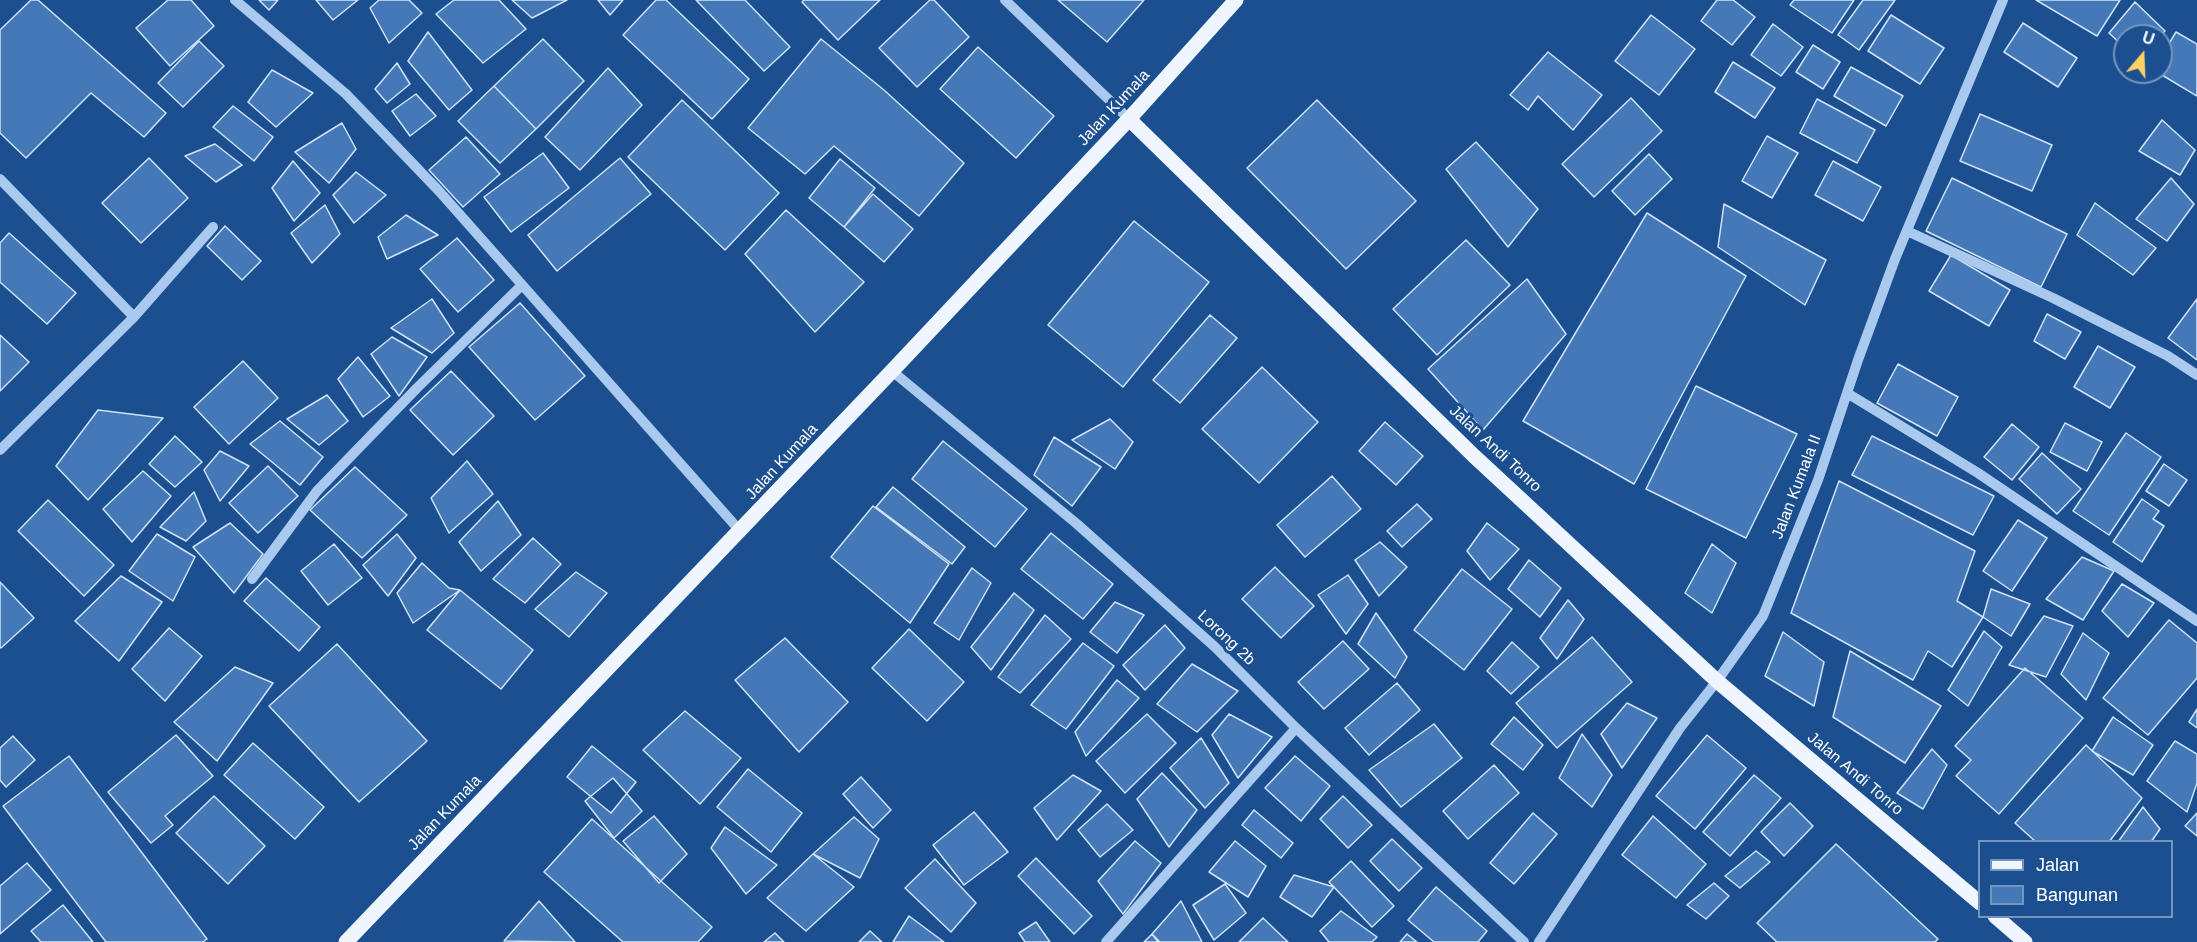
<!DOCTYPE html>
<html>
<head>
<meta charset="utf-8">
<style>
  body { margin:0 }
  #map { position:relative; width:2197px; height:942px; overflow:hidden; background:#1b4f8f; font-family:Arial,sans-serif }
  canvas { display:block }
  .legend { position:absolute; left:1978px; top:840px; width:195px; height:78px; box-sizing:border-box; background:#1b4f8f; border:2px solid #7695bc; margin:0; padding:8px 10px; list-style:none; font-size:18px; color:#fff }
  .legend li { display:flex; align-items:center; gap:12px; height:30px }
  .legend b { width:30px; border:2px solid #7695bc }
  .north { position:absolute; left:2113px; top:24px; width:60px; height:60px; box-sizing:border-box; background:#1b4f8f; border:2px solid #7695bc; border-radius:50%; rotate:19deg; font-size:16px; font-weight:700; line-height:24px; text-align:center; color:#fff }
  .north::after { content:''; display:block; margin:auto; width:21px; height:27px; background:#ffd166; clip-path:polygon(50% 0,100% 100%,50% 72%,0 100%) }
</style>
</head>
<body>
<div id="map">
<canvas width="2197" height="942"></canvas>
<ul class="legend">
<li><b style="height:8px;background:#f0f6ff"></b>Jalan</li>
<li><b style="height:16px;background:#4478b7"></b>Bangunan</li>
</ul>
<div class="north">U</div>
</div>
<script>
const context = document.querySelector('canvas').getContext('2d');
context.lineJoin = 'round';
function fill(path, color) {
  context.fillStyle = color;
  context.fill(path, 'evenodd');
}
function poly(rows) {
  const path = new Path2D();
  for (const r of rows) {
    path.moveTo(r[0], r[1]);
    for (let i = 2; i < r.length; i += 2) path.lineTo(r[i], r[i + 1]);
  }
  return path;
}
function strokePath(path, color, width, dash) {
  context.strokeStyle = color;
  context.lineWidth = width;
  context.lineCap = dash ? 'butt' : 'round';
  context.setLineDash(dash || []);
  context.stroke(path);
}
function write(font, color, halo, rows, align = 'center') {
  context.font = font + ' Arial,sans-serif';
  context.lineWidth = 6;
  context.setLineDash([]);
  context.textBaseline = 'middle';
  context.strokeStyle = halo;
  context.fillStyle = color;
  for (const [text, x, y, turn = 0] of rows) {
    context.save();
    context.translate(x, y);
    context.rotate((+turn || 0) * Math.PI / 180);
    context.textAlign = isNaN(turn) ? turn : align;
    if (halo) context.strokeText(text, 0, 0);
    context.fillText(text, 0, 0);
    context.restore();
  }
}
const building = poly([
  [31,0,38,0,166,113,144,137,91,93,26,158,0,133,0,30,31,0],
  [168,0,191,0,214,26,170,66,136,28,168,0],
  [259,0,278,0,269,10,259,0],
  [316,0,358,0,333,20,316,0],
  [379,0,409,0,422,13,389,43,370,8,379,0],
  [454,0,499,0,526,29,483,63,436,14,454,0],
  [512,0,567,0,532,18,512,0],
  [598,0,623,0,610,15,598,0],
  [656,0,666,0,749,79,712,119,623,35,656,0],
  [696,0,745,0,790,47,764,71,696,0],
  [804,0,880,0,838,40,802,2,804,0],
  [930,0,934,0,969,37,917,87,879,48,930,0],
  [1058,0,1144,0,1107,42,1058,0],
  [1717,0,1733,0,1755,17,1732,45,1701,21,1717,0],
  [1794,0,1854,0,1832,33,1790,5,1794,0],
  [1863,0,1895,0,1859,50,1838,35,1863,0],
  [2036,0,2120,0,2097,36,2036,0],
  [2135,2,2165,31,2160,36,2125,36,2125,48,2109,33,2135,2],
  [1651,15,1695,49,1659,95,1615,61,1651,15],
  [1891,15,1944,48,1920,84,1868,51,1891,15],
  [2023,23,2077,58,2058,87,2004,52,2023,23],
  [1773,24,1803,47,1781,76,1751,55,1773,24],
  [428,32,472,90,449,110,408,61,428,32],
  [2176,32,2197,44,2197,96,2157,72,2161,72,2161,57,2176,32],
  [543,39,584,81,536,129,494,86,543,39],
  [821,39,884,90,964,163,919,216,834,146,805,174,748,128,821,39],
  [199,41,224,66,183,107,158,83,199,41],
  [1813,45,1840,62,1823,89,1796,72,1813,45],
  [978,47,1054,116,1016,158,940,89,978,47],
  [1548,52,1602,95,1573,130,1538,96,1528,110,1510,95,1548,52],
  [1733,62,1775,88,1755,118,1715,92,1733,62],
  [397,63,410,84,387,103,375,89,397,63],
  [1851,67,1903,96,1886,126,1834,96,1851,67],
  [608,68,642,105,580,170,545,137,608,68],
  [272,70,313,93,276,127,248,102,272,70],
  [494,86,536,129,500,163,458,121,494,86],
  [416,94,436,116,410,136,392,111,416,94],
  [1631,98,1662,131,1594,197,1562,164,1631,98],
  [1817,99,1875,130,1857,163,1800,133,1817,99],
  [682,100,779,193,725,250,628,157,682,100],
  [1317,100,1416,201,1346,269,1247,168,1317,100],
  [233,106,273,137,254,161,213,127,233,106],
  [1980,114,2052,145,2032,191,1960,161,1980,114],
  [2162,120,2195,150,2180,175,2139,151,2162,120],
  [342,123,356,149,329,183,295,152,342,123],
  [1767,136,1798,153,1772,198,1742,181,1767,136],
  [466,137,500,174,463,207,429,170,466,137],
  [1476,142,1538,209,1508,247,1446,169,1476,142],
  [215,144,242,165,216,182,185,156,215,144],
  [543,153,569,188,511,232,484,197,543,153],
  [1649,154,1672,179,1635,215,1612,191,1649,154],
  [149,158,188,198,141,243,102,203,149,158],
  [620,158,651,194,557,271,528,235,620,158],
  [840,159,875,188,844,227,809,198,840,159],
  [293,161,320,193,294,221,272,188,293,161],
  [1833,161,1881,187,1863,221,1815,195,1833,161],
  [356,172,386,195,354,223,333,195,356,172],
  [1952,178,2067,234,2041,287,1926,231,1952,178],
  [2171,178,2194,204,2167,241,2136,219,2171,178],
  [873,194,913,229,884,262,844,227,873,194],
  [2095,203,2156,248,2133,275,2077,235,2095,203],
  [1724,204,1826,260,1805,305,1718,247,1724,204],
  [325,205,340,234,312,263,291,233,325,205],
  [786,210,864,282,815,332,745,254,786,210],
  [1647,213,1746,276,1634,484,1523,421,1647,213],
  [406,215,438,235,387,259,378,237,406,215],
  [1134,221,1209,282,1123,387,1048,325,1134,221],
  [225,226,261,261,242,280,207,246,225,226],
  [9,233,76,293,47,324,0,282,0,243,9,233],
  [457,238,494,280,458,312,420,269,457,238],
  [1466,240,1510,285,1437,355,1393,309,1466,240],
  [1951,255,2010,290,1989,326,1929,291,1951,255],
  [1527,279,1566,334,1483,430,1428,369,1527,279],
  [432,299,454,333,432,353,391,328,432,299],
  [2197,299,2197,360,2168,338,2197,299],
  [520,303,585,376,535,420,469,347,520,303],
  [2047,314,2081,332,2065,359,2034,341,2047,314],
  [1210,315,1237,338,1180,403,1153,380,1210,315],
  [0,335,29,362,0,391,0,335],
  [392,337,427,357,399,396,371,354,392,337],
  [2098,346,2135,367,2110,408,2074,387,2098,346],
  [358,357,390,396,363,417,338,379,358,357],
  [243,361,278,398,229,444,194,407,243,361],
  [1898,364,1958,397,1937,436,1877,403,1898,364],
  [1262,367,1318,422,1259,483,1202,429,1262,367],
  [451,371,494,416,453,455,410,410,451,371],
  [1696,386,1797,434,1746,538,1646,489,1696,386],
  [327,395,348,421,319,445,287,419,327,395],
  [98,410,163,418,88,500,56,466,98,410],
  [1110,419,1133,442,1115,469,1072,440,1110,419],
  [280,421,323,457,300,485,250,444,280,421],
  [1385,422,1423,456,1396,485,1359,451,1385,422],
  [2065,423,2102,442,2087,471,2050,452,2065,423],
  [2012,424,2039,447,2012,480,1984,457,2012,424],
  [2126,433,2161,457,2109,535,2073,511,2126,433],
  [175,436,202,462,175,487,149,464,175,436],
  [1872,436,1994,496,1973,535,1852,475,1872,436],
  [1054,437,1101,467,1072,506,1034,475,1054,437],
  [943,441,1027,509,995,547,912,479,943,441],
  [220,451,249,466,220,501,204,470,220,451],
  [2042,453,2081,489,2057,514,2019,479,2042,453],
  [467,461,493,494,449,533,431,498,467,461],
  [2164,464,2187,480,2169,506,2146,491,2164,464],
  [268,466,298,496,258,533,229,503,268,466],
  [355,467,407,515,362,558,310,510,355,467],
  [143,471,171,496,132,542,103,509,143,471],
  [1332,476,1361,509,1305,557,1277,525,1332,476],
  [1839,481,1975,551,1957,601,1983,617,1952,667,1928,651,1913,680,1791,613,1839,481],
  [893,487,965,547,952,564,876,507,893,487],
  [194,492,206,521,186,541,160,527,194,492],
  [2142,499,2159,511,2153,519,2164,526,2142,562,2113,542,2142,499],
  [48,500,114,565,84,596,18,531,48,500],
  [498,501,521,535,481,571,459,542,498,501],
  [1417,504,1432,519,1402,547,1387,531,1417,504],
  [873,506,949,564,910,623,831,557,873,506],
  [2018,520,2047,538,2012,591,1983,571,2018,520],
  [230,523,263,554,234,593,193,547,230,523],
  [1487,523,1519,549,1490,580,1467,551,1487,523],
  [1051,533,1113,584,1083,619,1021,569,1051,533],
  [157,534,195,557,173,601,129,571,157,534],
  [397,534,416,558,388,596,363,565,397,534],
  [533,538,561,564,525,603,493,579,533,538],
  [1380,542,1407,567,1379,596,1355,560,1380,542],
  [334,544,362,578,328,605,301,571,334,544],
  [1712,544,1736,563,1712,613,1685,593,1712,544],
  [2082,557,2114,571,2083,620,2046,599,2082,557],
  [1529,560,1561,588,1540,617,1508,589,1529,560],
  [422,563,449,588,460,590,413,623,397,593,422,563],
  [1275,567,1314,606,1281,638,1242,599,1275,567],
  [972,568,991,583,959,640,934,623,972,568],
  [1462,569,1512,609,1464,670,1414,630,1462,569],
  [576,572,607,593,569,637,535,609,576,572],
  [1348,575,1368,604,1346,634,1318,595,1348,575],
  [121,576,162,602,119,661,75,621,121,576],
  [266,578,320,627,299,651,244,601,266,578],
  [0,582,34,618,1,648,0,647,0,582],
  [2122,584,2154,603,2128,637,2102,611,2122,584],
  [1991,589,2030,604,2011,636,1983,617,1991,589],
  [460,590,533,650,501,689,427,630,460,590],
  [1014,593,1034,610,991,670,971,647,1014,593],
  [1568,600,1584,619,1557,659,1540,638,1568,600],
  [1115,602,1144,615,1117,653,1090,632,1115,602],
  [1376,613,1407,657,1395,678,1358,644,1376,613],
  [1045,615,1071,639,1020,693,998,677,1045,615],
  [2044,616,2073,626,2046,677,2009,665,2044,616],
  [2169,620,2197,643,2197,678,2148,735,2103,698,2169,620],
  [1165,625,1185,648,1145,690,1123,665,1165,625],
  [169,628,202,656,165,701,132,669,169,628],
  [909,629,964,682,927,721,872,668,909,629],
  [1984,631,2002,647,1968,706,1948,690,1984,631],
  [1783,632,1824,662,1814,706,1765,676,1783,632],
  [2083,633,2109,653,2086,700,2061,674,2083,633],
  [1592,637,1632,682,1557,748,1516,703,1592,637],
  [785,638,848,702,799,752,735,680,785,638],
  [1343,641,1369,669,1324,709,1298,682,1343,641],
  [1512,642,1539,667,1511,694,1487,671,1512,642],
  [1083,643,1114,666,1066,729,1031,705,1083,643],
  [337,644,427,741,359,802,269,706,337,644],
  [1850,651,1941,706,1905,763,1833,717,1850,651],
  [1192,664,1238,691,1197,732,1157,704,1192,664],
  [235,667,273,683,217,761,174,722,235,667],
  [2025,668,2083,718,1999,814,1956,776,1971,760,1955,746,2025,668],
  [1117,680,1139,698,1086,756,1075,732,1117,680],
  [1397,683,1420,710,1369,755,1345,728,1397,683],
  [1627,703,1657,718,1622,768,1601,734,1627,703],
  [2197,709,2197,728,2189,722,2197,709],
  [685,711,741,758,700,804,643,750,685,711],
  [1147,714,1176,743,1125,793,1096,761,1147,714],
  [1229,714,1272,737,1238,778,1212,735,1229,714],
  [1514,717,1543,745,1523,770,1491,744,1514,717],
  [2113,717,2153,745,2133,775,2092,751,2113,717],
  [1434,724,1462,758,1401,807,1369,770,1434,724],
  [1582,734,1612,775,1592,807,1559,778,1582,734],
  [176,735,213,776,165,816,173,825,151,843,108,792,176,735],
  [1707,735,1746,768,1695,829,1656,796,1707,735],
  [13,736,35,760,6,787,0,780,0,748,13,736],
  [1201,738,1229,783,1205,808,1170,768,1201,738],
  [2175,741,2197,754,2197,783,2187,812,2147,781,2175,741],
  [253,743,324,807,295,839,224,775,253,743],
  [2086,745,2142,798,2109,842,2036,842,2015,823,2086,745],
  [592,746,636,782,611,813,567,777,592,746],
  [1932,749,1947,765,1923,809,1897,793,1932,749],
  [69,756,207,939,203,942,106,942,3,806,69,756],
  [1295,756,1330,786,1301,821,1265,788,1295,756],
  [1494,765,1519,793,1468,839,1443,811,1494,765],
  [748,769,802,813,771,852,717,807,748,769],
  [1162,773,1197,810,1169,847,1137,799,1162,773],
  [1073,775,1101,791,1057,840,1034,808,1073,775],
  [1754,775,1781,798,1730,856,1703,832,1754,775],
  [861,777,891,810,873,828,843,794,861,777],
  [613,778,642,811,614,838,585,801,613,778],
  [214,796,265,846,228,884,176,833,214,796],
  [1343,796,1372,825,1348,848,1320,819,1343,796],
  [1790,803,1813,826,1784,856,1761,832,1790,803],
  [1107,804,1133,830,1100,857,1078,830,1107,804],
  [2143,807,2160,829,2151,842,2118,842,2143,807],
  [1254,810,1293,843,1281,858,1242,825,1254,810],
  [974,812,1008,852,964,885,933,845,974,812],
  [1533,813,1557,834,1514,884,1490,863,1533,813],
  [2197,813,2197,836,2185,826,2197,813],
  [654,816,687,854,659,883,623,841,654,816],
  [1653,816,1706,864,1676,898,1622,855,1653,816],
  [854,817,879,839,860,878,813,854,854,817],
  [592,819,712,927,698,942,623,942,544,872,592,819],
  [725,827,777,865,746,894,711,848,725,827],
  [1392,839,1422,868,1399,891,1370,861,1392,839],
  [1135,841,1161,863,1123,914,1098,881,1135,841],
  [1235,841,1266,866,1248,897,1209,872,1235,841],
  [1836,844,1938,939,1935,942,1777,942,1757,923,1836,844],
  [1756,851,1770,862,1740,888,1725,876,1756,851],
  [813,854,854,887,806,931,767,898,813,854],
  [1036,858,1092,916,1074,934,1018,876,1036,858],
  [935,859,976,903,951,932,905,888,935,859],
  [1351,861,1394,906,1372,927,1329,882,1351,861],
  [27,863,51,890,0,934,0,886,27,863],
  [1294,875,1334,887,1312,917,1280,897,1294,875],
  [1714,883,1729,896,1706,919,1687,905,1714,883],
  [1225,884,1246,913,1214,940,1193,905,1225,884],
  [1436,887,1487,931,1478,942,1434,942,1408,920,1436,887],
  [539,901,575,942,504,941,539,901],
  [1181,901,1202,942,1160,942,1152,934,1181,901],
  [63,905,93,942,41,942,31,931,63,905],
  [1341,911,1377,937,1372,942,1329,942,1320,931,1341,911],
  [909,916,944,942,893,942,909,916],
  [1263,918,1288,942,1239,942,1263,918],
  [1036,922,1050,942,1025,942,1019,933,1036,922],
  [870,931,882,942,859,942,870,931],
  [775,933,784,942,764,942,775,933],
  [1152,934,1158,942,1144,942,1152,934],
  [1407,934,1417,942,1400,942,1407,934]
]);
fill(building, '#4478b7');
strokePath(building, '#cfe3fa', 1.5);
strokePath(poly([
  [235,0,346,94,439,191,741,532],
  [1005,0,1129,119],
  [0,179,134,317,0,450],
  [1907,231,2053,298,2168,356,2197,375],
  [134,317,213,227],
  [892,371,1077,524,1215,647,1296,728,1524,942],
  [1847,393,1978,473,2197,621],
  [252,579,317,491,417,388,522,285],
  [1106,942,1296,728],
  [1539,942,1680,728,1717,681,1763,616,1818,480,1858,360,1895,259,2003,0]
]), '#a9c9ee', 10);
strokePath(poly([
  [1129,119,1474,456,1717,681,1980,903],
  [1995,916,2025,942],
  [346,942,892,371,1129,119,1236,0]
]), '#f0f6ff', 15);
write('16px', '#fff', '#1b4f8f', [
  ["Jalan Kumala",1114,108,-47],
  ["Jalan Andi Tonro",1495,449,43],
  ["Jalan Kumala",782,462,-47],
  ["Jalan Kumala II",1797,487,-69],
  ["Lorong 2b",1226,638,43],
  ["Jalan Andi Tonro",1855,774,40],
  ["Jalan Kumala",445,813,-46]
]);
</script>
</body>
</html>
